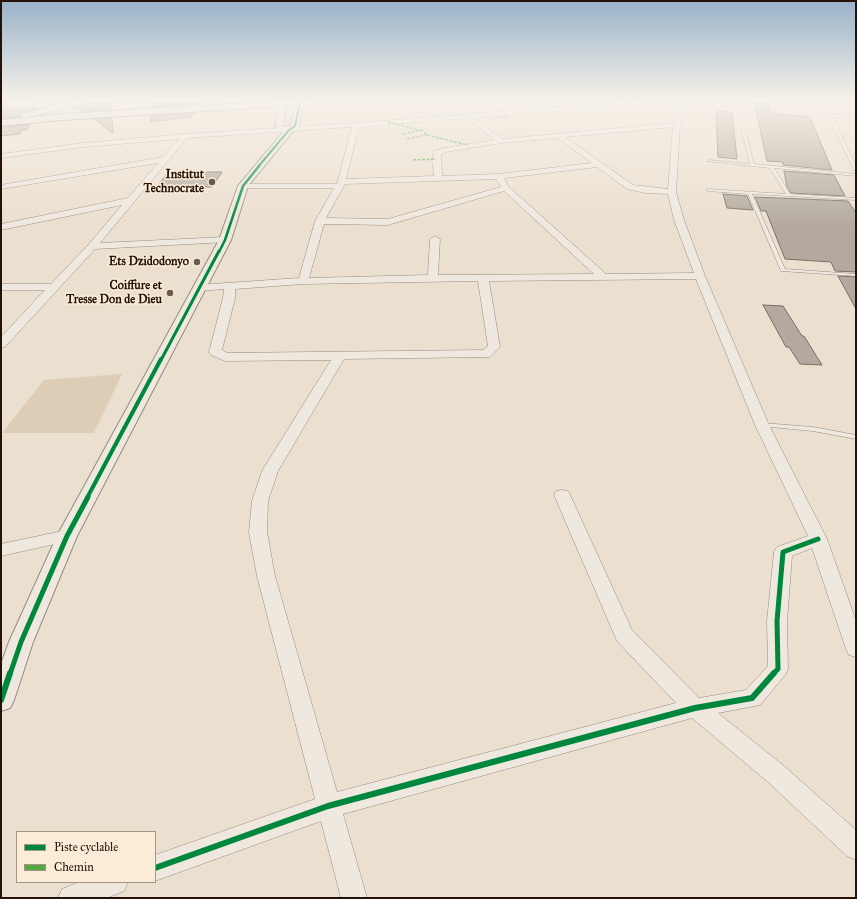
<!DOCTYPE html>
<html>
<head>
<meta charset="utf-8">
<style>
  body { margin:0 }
  #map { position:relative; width:857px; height:899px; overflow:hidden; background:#ebdfcf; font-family:"IM FELL Great Primer",serif }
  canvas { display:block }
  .frame { position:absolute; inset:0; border:2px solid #241108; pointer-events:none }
  .legend { position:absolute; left:16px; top:831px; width:140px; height:52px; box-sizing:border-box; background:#faecd7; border:1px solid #a49484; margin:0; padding:5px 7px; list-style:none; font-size:12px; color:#241108 }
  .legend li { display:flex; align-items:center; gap:8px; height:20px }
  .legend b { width:20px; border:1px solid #a49484 }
</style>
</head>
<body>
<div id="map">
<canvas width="857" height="899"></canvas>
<div class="frame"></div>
<ul class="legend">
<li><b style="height:5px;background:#00873e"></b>Piste cyclable</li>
<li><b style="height:5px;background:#53a841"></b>Chemin</li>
</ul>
</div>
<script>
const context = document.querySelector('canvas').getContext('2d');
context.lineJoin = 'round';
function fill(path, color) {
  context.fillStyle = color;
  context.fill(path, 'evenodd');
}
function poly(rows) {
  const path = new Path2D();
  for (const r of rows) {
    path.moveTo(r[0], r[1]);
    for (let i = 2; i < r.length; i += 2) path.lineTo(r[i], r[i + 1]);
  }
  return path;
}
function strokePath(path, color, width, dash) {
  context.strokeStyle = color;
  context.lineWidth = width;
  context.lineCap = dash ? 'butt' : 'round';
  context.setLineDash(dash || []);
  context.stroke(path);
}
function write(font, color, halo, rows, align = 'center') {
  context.font = font + ' "IM FELL Great Primer",serif';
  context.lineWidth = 3;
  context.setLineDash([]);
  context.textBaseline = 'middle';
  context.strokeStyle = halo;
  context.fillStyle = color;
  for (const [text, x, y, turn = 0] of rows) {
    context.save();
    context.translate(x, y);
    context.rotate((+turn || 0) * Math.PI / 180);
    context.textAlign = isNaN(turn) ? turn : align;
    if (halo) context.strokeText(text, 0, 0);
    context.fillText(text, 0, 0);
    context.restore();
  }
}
fill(poly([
  [828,101,856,106,856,115,834,114],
  [122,374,94,433,2,433,44,380]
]), '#decdb6');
const building = poly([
  [96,101,110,101,111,110,82,111,76,107,96,101],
  [154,101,196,101,196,104,152,107,154,101],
  [754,101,767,101,770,113,810,117,832,170,783,165,783,162,767,161,754,101],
  [1,108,26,108,38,109,21,113,19,117,1,118,1,108],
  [716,111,732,112,737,159,718,157,716,111],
  [196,113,192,114,192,117,150,122,151,116,196,113],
  [112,118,113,133,94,119,112,118],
  [30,125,27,130,20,130,20,134,1,136,1,127,30,125],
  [784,171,834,175,845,196,791,193,787,187,784,171],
  [168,172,222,172,212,187,157,187,168,172],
  [723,194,747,196,753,210,727,208,723,194],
  [755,197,848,201,856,213,856,272,835,271,831,262,785,259,766,211,761,211,755,197],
  [838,276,856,277,856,309,838,276],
  [763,305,783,306,802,336,804,336,822,365,800,364,789,347,786,347,763,305]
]);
fill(building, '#b3a99e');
strokePath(building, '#796f66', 1);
const service = poly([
  [483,101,486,102,484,104,467,106,466,105,483,102,483,101],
  [737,101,740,101,738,102,754,164,856,174,856,176,774,168,790,194,856,198,856,200,752,194,785,269,856,274,856,276,781,271,748,194,708,191,706,190,708,189,786,194,770,168,707,161,709,160,750,164,735,102,737,101],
  [823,101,825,101,832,115,856,116,856,118,833,117,856,166,856,171,854,170,828,116,823,101],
  [485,113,493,116,506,117,493,118,484,115,485,113],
  [762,423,813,427,856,435,856,439,813,431,760,426,759,425,760,424,762,423]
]);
const minor = poly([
  [635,101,657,101,654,103,473,118,502,139,674,123,683,105,690,101,697,101,688,107,680,125,676,192,684,220,705,276,769,425,827,539,856,621,856,657,849,655,846,649,812,548,792,556,787,621,788,669,785,675,760,705,718,713,784,766,856,830,856,860,847,856,768,782,692,718,343,814,367,898,341,898,321,821,155,881,155,855,315,799,257,576,249,532,252,501,262,471,331,360,225,361,211,355,209,352,223,298,224,289,198,291,193,288,198,285,299,278,315,221,334,188,243,188,239,186,243,184,337,184,352,127,187,138,100,243,225,237,228,238,230,240,228,242,95,249,5,347,1,348,1,337,45,290,1,290,1,284,51,284,89,244,122,205,1,230,1,224,128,198,158,163,1,189,1,185,163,157,179,139,84,147,1,158,1,154,84,143,185,134,356,123,635,101],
  [466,118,495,140,444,148,434,151,432,159,434,176,346,179,359,127,466,118],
  [673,127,668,189,633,185,565,137,673,127],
  [557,138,592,163,499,174,442,176,441,154,446,152,501,143,557,138],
  [597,167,627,189,645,193,668,194,674,220,694,273,606,274,509,187,504,178,597,167],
  [496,179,501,187,388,219,326,218,345,184,496,179],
  [504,191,594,274,438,275,440,239,435,236,430,239,428,275,309,278,324,224,388,225,504,191],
  [696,279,755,425,808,536,777,547,774,552,767,621,768,666,746,690,699,698,632,630,570,495,568,491,562,490,556,491,554,495,617,641,676,703,337,792,275,576,267,532,268,501,278,471,344,359,490,357,500,347,489,281,696,279],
  [478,281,488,346,483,350,227,353,222,350,235,298,235,289,303,284,478,281],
  [1,102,26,102,68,106,71,108,68,110,26,106,1,106,1,102],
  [67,530,73,532,76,536,73,540,1,556,1,544,67,530],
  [79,882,128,882,124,891,107,898,58,898,62,889,79,882]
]);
const tertiary = poly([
  [77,101,89,101,88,103,24,118,20,116,21,114,77,101],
  [280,101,286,101,287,103,283,126,288,127,291,125,296,102,303,101,299,126,292,132,248,186,231,240,77,536,33,642,14,700,10,708,1,711,1,664,9,642,57,536,219,240,238,186,284,131,275,127,280,101]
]);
const trunk = poly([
  [279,101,321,101,317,104,61,120,1,126,1,120,61,114,279,101]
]);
strokePath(service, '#958b81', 1);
strokePath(minor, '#958b81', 1);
strokePath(tertiary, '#958b81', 2);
strokePath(trunk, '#796f66', 2);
fill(service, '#eee8df');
fill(minor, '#eee8df');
fill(tertiary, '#eee8df');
fill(trunk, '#ebe4db');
strokePath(poly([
  [388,122,420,130],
  [403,134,422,130,427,135,468,145],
  [407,139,427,135],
  [413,160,436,159]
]), '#53a841', 1.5, [3, 1.5]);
strokePath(poly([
  [258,167,289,130,295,126,300,102]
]), '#00873e', 2);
strokePath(poly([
  [219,252,225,240,243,186,259,166]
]), '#00873e', 2.5);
strokePath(poly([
  [161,360,219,251]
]), '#00873e', 3);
strokePath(poly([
  [87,498,161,359]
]), '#00873e', 4);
strokePath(poly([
  [10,674,21,642,67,536,88,497],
  [773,674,778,669,777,621,783,552,818,539]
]), '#00873e', 5);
strokePath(poly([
  [1,700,10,673],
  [155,868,328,806,695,708,752,698,774,673]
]), '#00873e', 6);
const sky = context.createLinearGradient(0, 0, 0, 227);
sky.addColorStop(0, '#99b2c9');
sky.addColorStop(0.44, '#f6f1e9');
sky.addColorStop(1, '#f6f1e900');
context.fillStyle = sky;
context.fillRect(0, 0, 857, 227);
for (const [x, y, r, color] of [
  [212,182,4,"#6a594e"],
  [197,262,4,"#6a594e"],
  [170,293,4,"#6a594e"]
]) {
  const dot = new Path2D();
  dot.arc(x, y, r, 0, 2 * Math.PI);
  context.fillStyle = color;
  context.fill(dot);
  strokePath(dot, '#faecd7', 1.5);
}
write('bold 12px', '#241108', '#faecd7', [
  ["Institut",204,175],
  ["Technocrate",204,189],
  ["Ets Dzidodonyo",189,262],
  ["Coiffure et",162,286],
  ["Tresse Don de Dieu",162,300]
], 'right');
</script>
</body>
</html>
